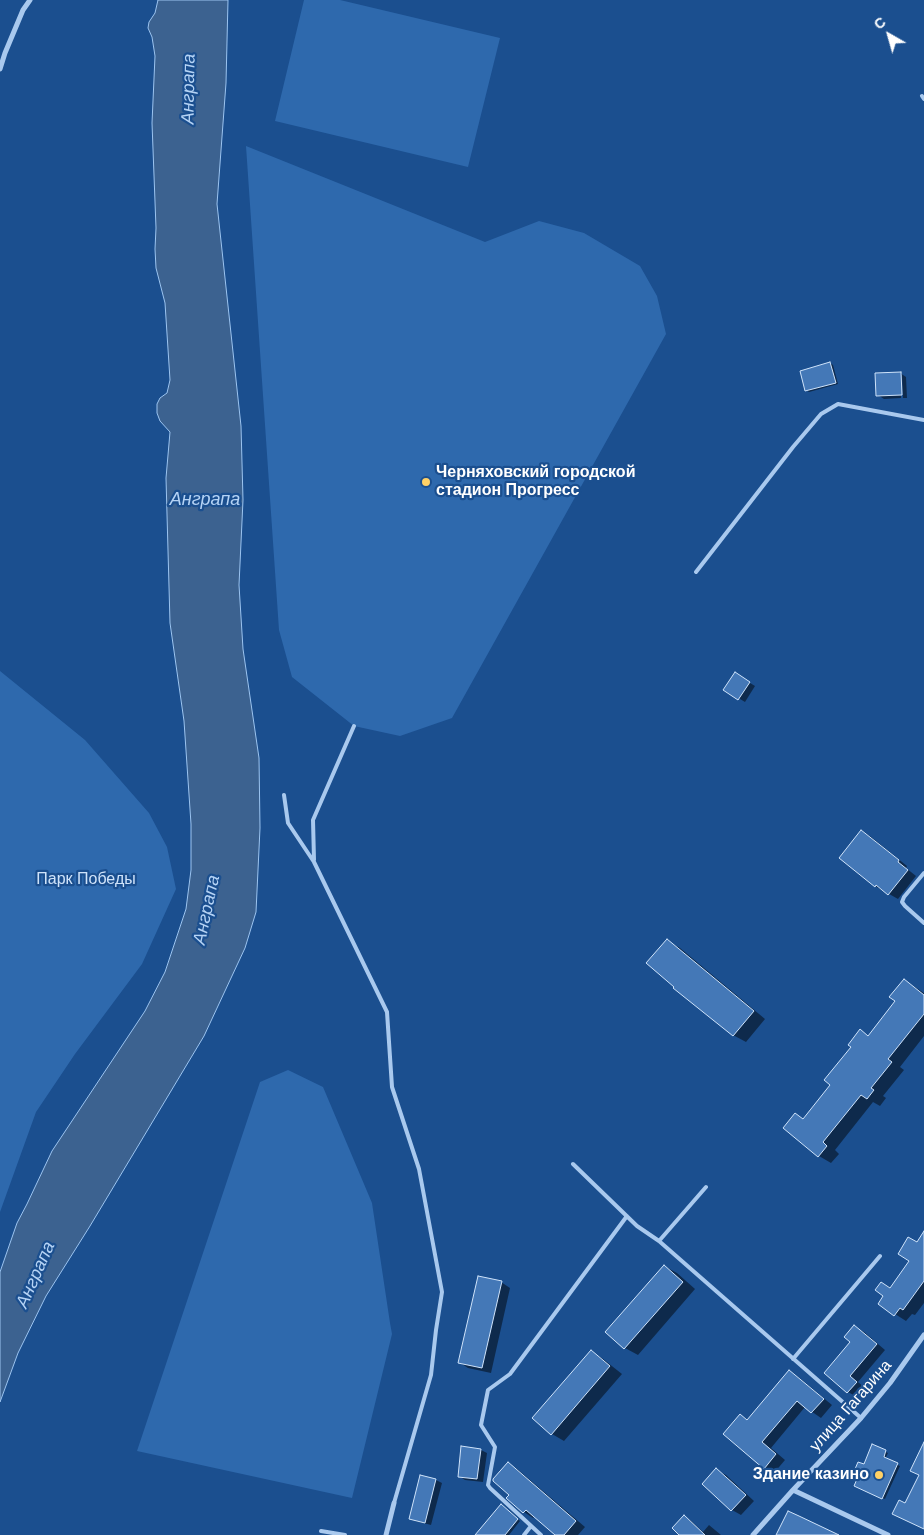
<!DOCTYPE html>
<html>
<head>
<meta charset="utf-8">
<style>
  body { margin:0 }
  #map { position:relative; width:924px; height:1535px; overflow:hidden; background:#1b4f8f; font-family:Helvetica,sans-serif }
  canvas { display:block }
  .north { position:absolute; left:864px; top:10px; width:50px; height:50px; -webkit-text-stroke:4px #1b4f8f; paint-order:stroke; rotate:322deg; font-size:14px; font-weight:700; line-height:20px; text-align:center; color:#fff }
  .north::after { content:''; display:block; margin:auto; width:18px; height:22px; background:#fff; clip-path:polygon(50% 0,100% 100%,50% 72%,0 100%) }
</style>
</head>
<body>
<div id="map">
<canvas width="924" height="1535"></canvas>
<div class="north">С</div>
</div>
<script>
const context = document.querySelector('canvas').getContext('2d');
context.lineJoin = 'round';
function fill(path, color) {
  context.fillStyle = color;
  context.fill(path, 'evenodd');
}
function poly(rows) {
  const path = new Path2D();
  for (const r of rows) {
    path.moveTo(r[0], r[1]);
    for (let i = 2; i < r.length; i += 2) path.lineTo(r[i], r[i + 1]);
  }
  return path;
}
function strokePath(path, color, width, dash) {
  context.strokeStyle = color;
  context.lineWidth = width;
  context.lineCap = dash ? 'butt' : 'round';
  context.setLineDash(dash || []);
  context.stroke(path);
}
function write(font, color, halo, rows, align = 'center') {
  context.font = font + ' Helvetica,sans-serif';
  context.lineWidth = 4.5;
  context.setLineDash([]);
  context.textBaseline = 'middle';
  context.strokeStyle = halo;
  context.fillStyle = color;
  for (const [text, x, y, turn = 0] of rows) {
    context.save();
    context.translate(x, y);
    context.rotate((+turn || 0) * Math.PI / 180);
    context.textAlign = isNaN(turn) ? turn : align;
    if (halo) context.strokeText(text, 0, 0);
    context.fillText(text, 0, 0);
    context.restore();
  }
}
fill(poly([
  [304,0,340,0,500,38,468,167,275,121],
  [246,146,485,242,539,221,584,233,640,266,657,296,666,334,452,718,400,736,354,726,292,677,279,630],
  [0,671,85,740,149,813,167,847,176,889,142,964,75,1054,36,1112,0,1212],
  [288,1070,323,1087,372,1203,390,1323,392,1334,352,1498,137,1451,260,1082]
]), '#2e69ad');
const water = poly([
  [158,0,228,0,226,83,217,204,241,426,243,500,239,585,243,649,259,758,260,828,256,912,245,948,204,1036,90,1226,46,1296,18,1353,0,1402,0,1272,17,1223,27,1204,52,1151,145,1011,165,972,186,909,191,870,191,824,184,721,170,623,166,478,170,432,160,421,157,413,157,404,160,398,167,393,170,380,165,303,156,268,155,249,156,228,152,123,155,56,152,37,148,28,149,22,155,13,158,0]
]);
fill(water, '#3c6290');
strokePath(water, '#9cc4f0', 1);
fill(poly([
  [830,363,833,365,838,384,809,392,806,390],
  [900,373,906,377,907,398,903,398,902,375,900,375,901,398,884,399,878,395],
  [735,674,755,686,745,702,725,690],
  [862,831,871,837,907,866,906,868,916,876,898,899,875,886],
  [667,941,680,948,765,1019,746,1042,733,1035],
  [904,980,924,993,924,1036,900,1067,904,1070,883,1096,886,1098,880,1106,873,1102,835,1150,839,1154,831,1163,819,1156,804,1120,832,1085,860,1031,869,1036,897,1001],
  [924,1233,924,1303,915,1315,912,1314,906,1321,895,1314,885,1296,882,1283,891,1288,911,1261,917,1244],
  [664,1266,677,1273,695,1289,638,1355,625,1348],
  [501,1282,510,1288,491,1373,468,1368,459,1362],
  [855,1327,864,1332,885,1350,858,1382,865,1388,857,1397,848,1392,825,1373,852,1342],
  [591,1351,603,1359,622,1374,564,1441,552,1434,534,1418],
  [789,1372,798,1377,832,1405,821,1418,805,1407,771,1448,785,1460,774,1473,764,1468,740,1415,748,1420],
  [873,1446,888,1453,885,1459,900,1466,885,1499,858,1487,864,1466],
  [481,1450,487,1453,483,1482,465,1480,459,1476],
  [508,1463,517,1469,585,1527,578,1535,557,1535,535,1516,533,1518,524,1512,508,1498,510,1495],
  [716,1470,726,1475,754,1501,741,1515,732,1510,704,1484],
  [436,1480,442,1483,431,1525,416,1521,411,1518],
  [502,1505,520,1521,509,1535,476,1535],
  [685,1517,690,1520,703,1532,709,1525,721,1535,681,1535]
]), '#0007');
const building = poly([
  [830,362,836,383,805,391,800,371,830,362],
  [901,372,902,395,876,396,875,373,901,372],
  [735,672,750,682,738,700,723,690,735,672],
  [861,830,899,860,898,862,908,870,888,895,876,885,875,887,839,858,861,830],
  [667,939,754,1011,733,1036,673,988,674,987,646,963,667,939],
  [904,979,924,995,924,1014,888,1059,892,1062,871,1088,874,1090,867,1099,861,1095,823,1142,827,1146,818,1157,783,1128,795,1113,803,1119,830,1085,824,1080,851,1047,848,1045,860,1029,868,1036,895,1001,889,997,904,979],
  [924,1231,924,1281,903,1310,900,1308,894,1316,878,1304,883,1296,875,1290,881,1282,890,1288,909,1261,898,1254,908,1237,917,1242,924,1231],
  [664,1265,683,1282,624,1349,605,1332,664,1265],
  [478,1276,502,1281,482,1368,458,1363,478,1276],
  [854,1325,877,1344,850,1376,857,1382,847,1393,824,1373,850,1342,844,1337,854,1325],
  [591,1350,610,1366,551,1435,532,1418,591,1350],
  [789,1370,824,1399,811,1413,797,1401,762,1442,776,1454,764,1469,723,1434,740,1414,747,1420,789,1370],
  [924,1442,924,1529,892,1514,899,1500,905,1503,919,1475,910,1471,924,1442],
  [872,1444,886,1450,884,1457,898,1463,882,1499,854,1486,857,1479,852,1476,858,1462,864,1464,872,1444],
  [461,1446,481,1449,477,1479,458,1477,461,1446],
  [508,1462,576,1521,564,1535,555,1535,526,1510,523,1513,506,1498,509,1495,493,1481,493,1479,508,1462],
  [716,1468,746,1495,731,1511,702,1484,716,1468],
  [420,1475,436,1479,425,1523,409,1519,420,1475],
  [501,1504,518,1519,505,1535,475,1535,501,1504],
  [788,1511,799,1516,839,1535,776,1535,788,1511],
  [684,1515,705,1535,679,1535,672,1528,684,1515]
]);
fill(building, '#4478b7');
strokePath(building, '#cfe3fa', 1);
strokePath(poly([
  [922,96,924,99],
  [696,572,793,447,821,414,838,404,924,420],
  [284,795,288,823,314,862,387,1012,392,1087,419,1169,442,1292,436,1330,431,1375,394,1503],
  [314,860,313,820,354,726],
  [924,873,904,897,902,902,905,906,924,923],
  [573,1164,637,1226,659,1241],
  [706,1187,659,1241,861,1418],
  [793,1359,880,1256],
  [321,1531,345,1535],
  [524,1535,531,1526],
  [541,1535,490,1488,488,1485,495,1447,481,1425,488,1390,510,1374,627,1216]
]), '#a9c9ee', 4);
strokePath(poly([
  [0,69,5,53,23,10,30,0],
  [793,1490,888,1535],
  [386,1535,394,1503],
  [753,1535,793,1490,861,1418,890,1383,924,1335]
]), '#a9c9ee', 5);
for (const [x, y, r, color] of [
  [426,482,5,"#ffd166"],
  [879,1475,5,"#ffd166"]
]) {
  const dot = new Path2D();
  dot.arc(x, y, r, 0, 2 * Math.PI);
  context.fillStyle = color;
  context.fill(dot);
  strokePath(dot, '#1b4f8f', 2);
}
write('bold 16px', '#fff', '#1b4f8f', [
  ["Черняховский городской",436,473],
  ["стадион Прогресс",436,491],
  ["Здание казино",869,1475,"right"]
], 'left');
write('16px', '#cfe3fa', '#1b4f8f', [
  ["Парк Победы",86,880]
]);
write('16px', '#fff', '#1b4f8f', [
  ["улица Гагарина",851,1406,-49]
]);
write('italic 18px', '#b5d3f5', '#1b4f8f', [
  ["Анграпа",189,89,-89],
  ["Анграпа",205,500],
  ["Анграпа",207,910,-78],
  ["Анграпа",36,1275,-66]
]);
</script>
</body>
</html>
